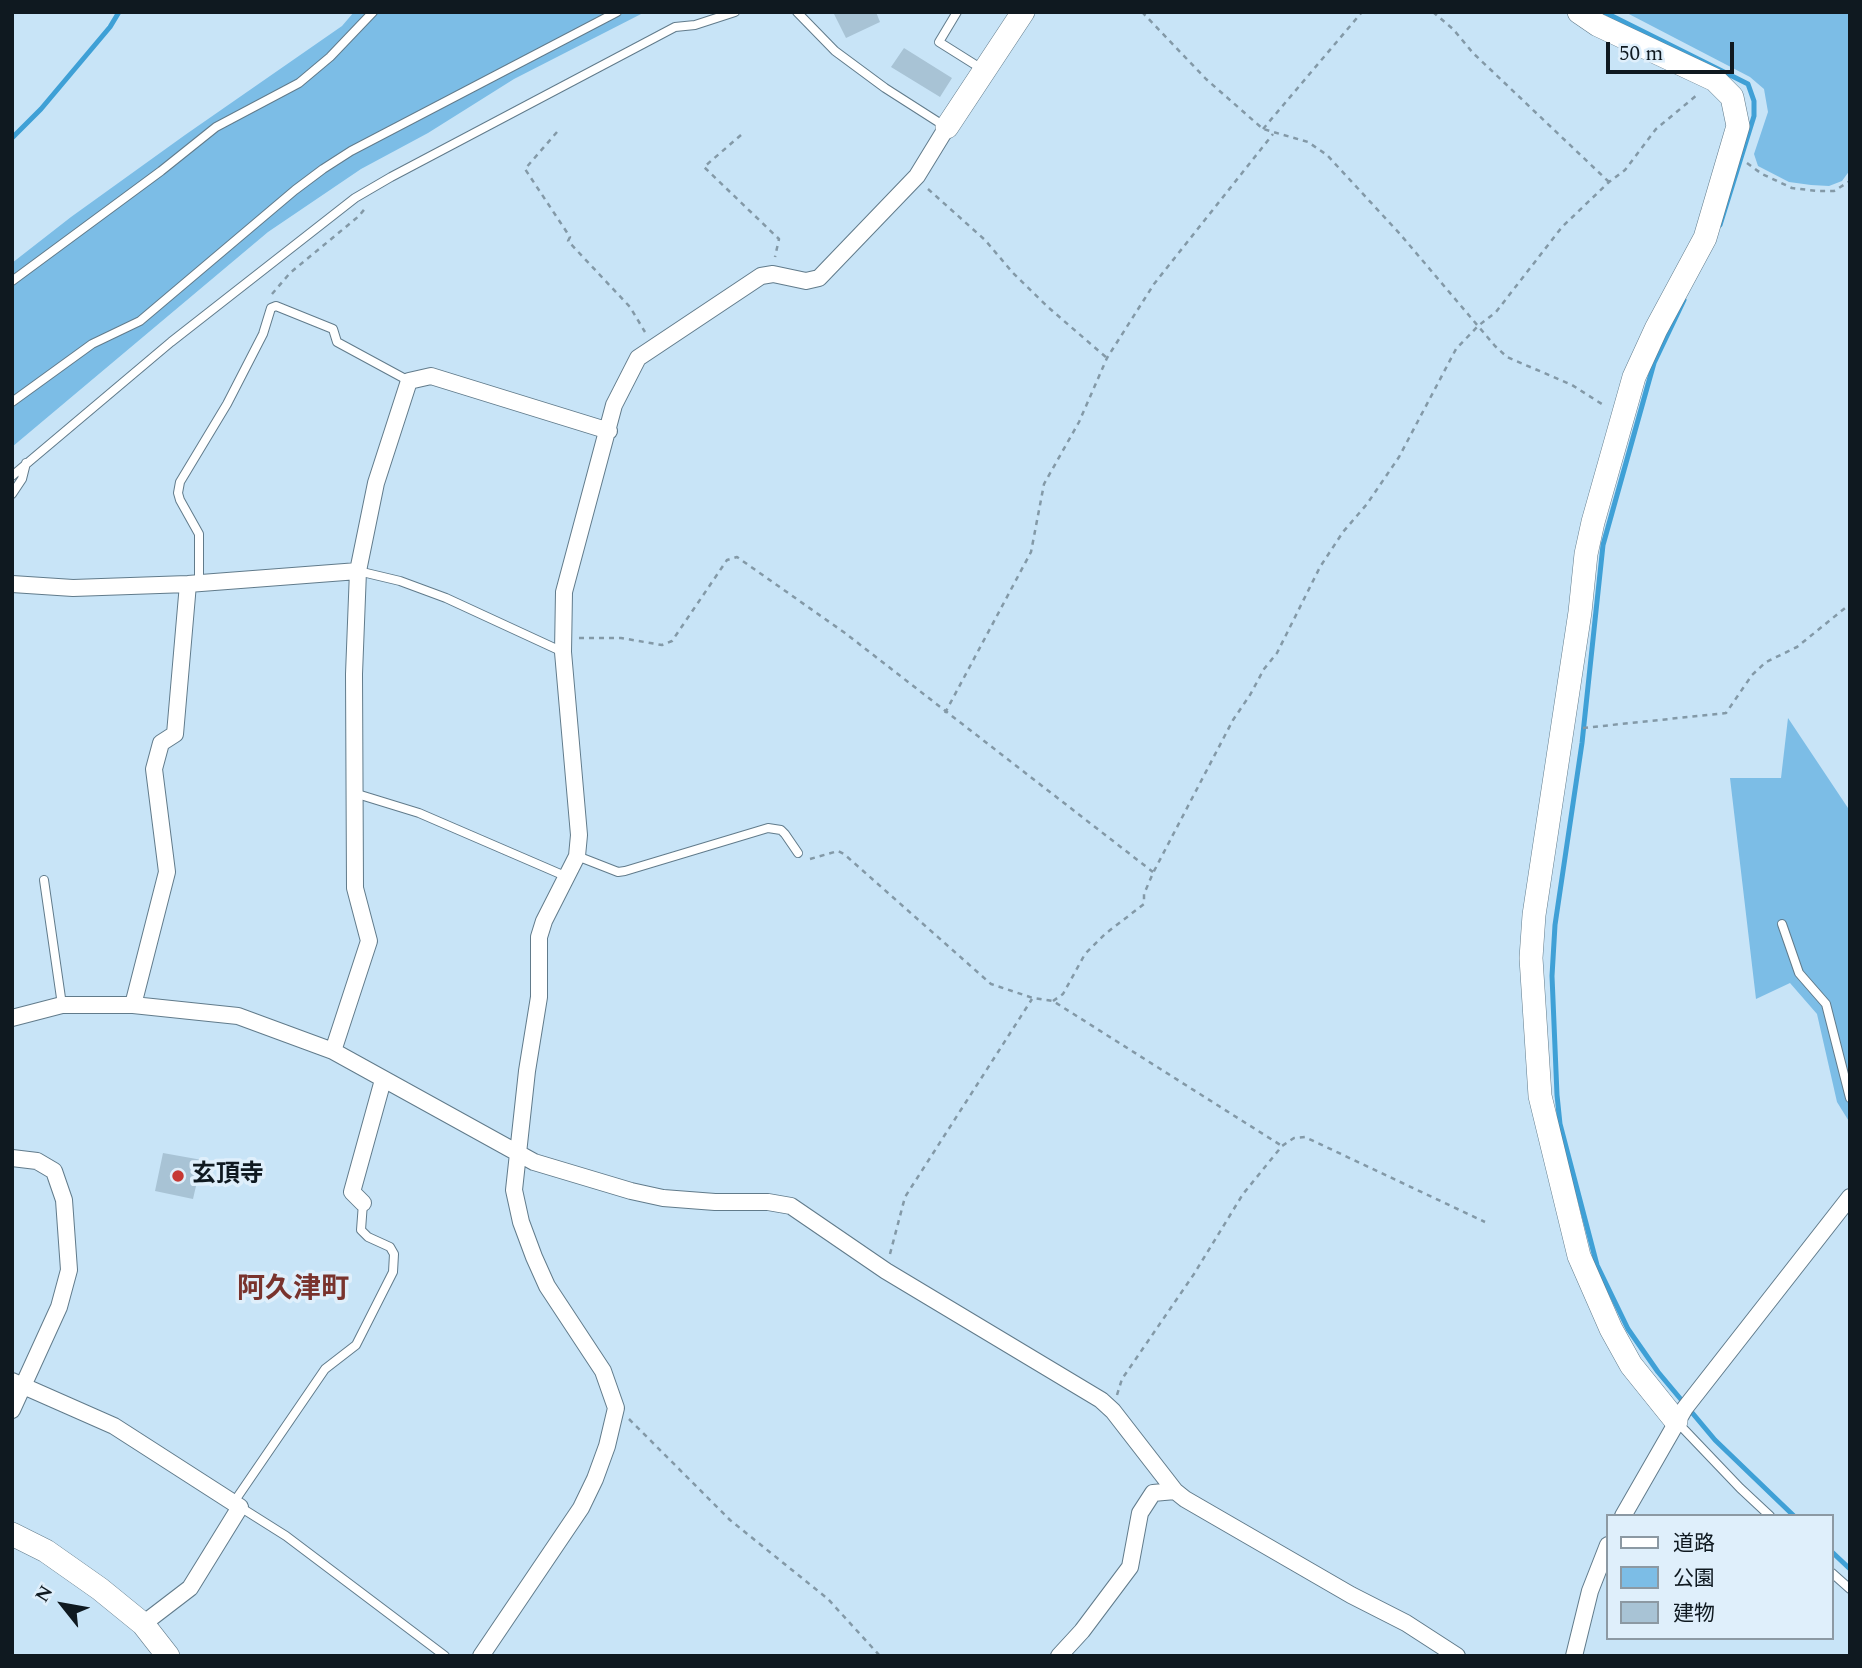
<!DOCTYPE html>
<html>
<head>
<meta charset="utf-8">
<style>
  body { margin:0 }
  #map { position:relative; width:1862px; height:1668px; overflow:hidden; background:#c8e4f7; font-family:Spectral,"Noto Sans JP",serif }
  canvas { display:block }
  .frame { position:absolute; inset:0; border:14px solid #0f1920; pointer-events:none }
  .legend { position:absolute; left:1606px; top:1514px; width:228px; height:126px; box-sizing:border-box; background:#dfeffb; border:2px solid #8c99a3; margin:0; padding:9px 12px; list-style:none; font-size:21px; color:#0f1920 }
  .legend li { display:flex; align-items:center; gap:14px; height:35px }
  .legend b { width:35px; border:2px solid #8c99a3 }
  .north { position:absolute; left:28px; top:1570px; width:70px; height:70px; -webkit-text-stroke:5px #dfeffb; paint-order:stroke; rotate:301deg; font-size:19px; font-weight:700; line-height:28px; text-align:center; color:#0f1920 }
  .north::after { content:''; display:block; margin:auto; width:24px; height:32px; background:#0f1920; clip-path:polygon(50% 0,100% 100%,50% 72%,0 100%) }
  .scale { position:absolute; left:1606px; top:42px; width:128px; height:32px; box-sizing:border-box; border:4px solid #0f1920; border-top:0; padding-left:9px; font-size:21px; line-height:24px; white-space:nowrap; color:#0f1920; -webkit-text-stroke:5px #dfeffb; paint-order:stroke }
</style>
</head>
<body>
<div id="map">
<canvas width="1862" height="1668"></canvas>
<div class="frame"></div>
<ul class="legend">
<li><b style="height:9px;background:#fff"></b>道路</li>
<li><b style="height:19px;background:#7cbde6"></b>公園</li>
<li><b style="height:19px;background:#a8c3d5"></b>建物</li>
</ul>
<div class="north">N</div>
<div class="scale">50 m</div>
</div>
<script>
const context = document.querySelector('canvas').getContext('2d');
context.lineJoin = 'round';
function fill(path, color) {
  context.fillStyle = color;
  context.fill(path, 'evenodd');
}
function poly(rows) {
  const path = new Path2D();
  for (const r of rows) {
    path.moveTo(r[0], r[1]);
    for (let i = 2; i < r.length; i += 2) path.lineTo(r[i], r[i + 1]);
  }
  return path;
}
function strokePath(path, color, width, dash) {
  context.strokeStyle = color;
  context.lineWidth = width;
  context.lineCap = dash ? 'butt' : 'round';
  context.setLineDash(dash || []);
  context.stroke(path);
}
function write(font, color, halo, rows, align = 'center') {
  context.font = font + ' Spectral,"Noto Sans JP",serif';
  context.lineWidth = 7;
  context.setLineDash([]);
  context.textBaseline = 'middle';
  context.strokeStyle = halo;
  context.fillStyle = color;
  for (const [text, x, y, turn = 0] of rows) {
    context.save();
    context.translate(x, y);
    context.rotate((+turn || 0) * Math.PI / 180);
    context.textAlign = isNaN(turn) ? turn : align;
    if (halo) context.strokeText(text, 0, 0);
    context.fillText(text, 0, 0);
    context.restore();
  }
}
fill(poly([
  [354,12,645,12,514,79,428,133,361,169,268,232,12,447,12,263,71,217,185,135,342,26],
  [1625,12,1850,12,1850,170,1842,181,1829,186,1811,185,1789,182,1758,166,1754,154,1768,112,1764,89,1750,77],
  [1788,718,1850,811,1850,1123,1837,1102,1817,1014,1790,983,1756,999,1730,778,1781,778]
]), '#7cbde6');
strokePath(poly([
  [1604,12,1748,84,1754,101,1754,116,1720,225],
  [12,138,41,109,110,27,119,12],
  [1684,300,1654,363,1603,545,1582,743,1555,925,1552,976,1557,1095,1560,1124,1597,1265,1628,1329,1658,1372,1715,1440,1794,1516],
  [1832,1552,1850,1569]
]), '#3fa0d6', 5);
fill(poly([
  [833,12,876,12,880,22,846,38],
  [904,48,952,78,940,97,891,67],
  [163,1153,202,1160,193,1199,155,1191]
]), '#a8c3d5');
const lane = poly([
  [797,12,835,51,885,88,946,127],
  [957,12,939,42,982,69],
  [12,281,161,171,216,127,299,83,330,57,373,12],
  [12,402,92,344,140,321,295,190,323,169,351,151,617,12],
  [12,476,171,342,355,198,391,177,675,27,695,25,735,12],
  [12,494,22,479,26,463],
  [358,571,400,581,446,598,563,652],
  [199,583,199,534,180,500,178,493,180,482,227,404,263,334,271,308,276,306,333,329,337,342,409,381],
  [354,793,419,813,565,876],
  [577,856,618,872,625,871,768,828,781,830,785,834,798,853],
  [44,880,62,1005],
  [1782,924,1799,973,1826,1004,1850,1098],
  [1676,1421,1740,1488,1770,1516],
  [234,1502,325,1369,356,1345,393,1272,394,1254,390,1247,368,1237,361,1230,363,1203],
  [240,1507,286,1536,445,1656],
  [1832,1573,1850,1589]
]);
const street = poly([
  [12,584,73,588,188,584,358,571],
  [133,1005,167,872,154,769,161,743,175,734,188,584],
  [12,1018,62,1005,133,1005,238,1016,333,1051,534,1162,631,1191,663,1198,715,1202,768,1202,791,1206,886,1271,1101,1400,1113,1411,1175,1491,1185,1499,1351,1595,1406,1623,1457,1656],
  [333,1051,369,941,355,888,354,674,358,571,376,483,409,381,431,376,609,431],
  [12,1158,37,1161,54,1171,64,1200,69,1270,59,1307,12,1410],
  [363,1203,352,1192,383,1080],
  [12,1381,114,1426,240,1507,190,1588,143,1624],
  [1623,1516,1685,1408,1850,1197],
  [481,1656,581,1508,595,1479,607,1446,616,1408,603,1371,547,1286,534,1257,521,1222,514,1190,527,1071,539,997,539,937,544,921,577,856,579,835,563,652,564,592,614,405,638,358,761,276,773,274,806,281,819,278,917,176,947,127],
  [1059,1656,1082,1631,1130,1567,1140,1513,1153,1493,1175,1491],
  [1574,1656,1590,1591,1608,1545]
]);
const secondary = poly([
  [1579,12,1598,25,1715,80,1732,97,1738,126,1705,238,1656,329,1634,377,1593,522,1586,554,1580,612,1534,915,1531,958,1540,1096,1579,1256,1611,1329,1631,1365,1676,1421],
  [947,127,1023,12],
  [12,1534,46,1551,100,1589,143,1624,168,1656]
]);
strokePath(lane, '#617b8b', 10);
strokePath(street, '#617b8b', 18);
strokePath(secondary, '#617b8b', 24);
strokePath(poly([
  [1142,12,1206,79,1263,129,1308,142,1327,155,1400,234,1495,346,1507,357,1572,385,1605,406],
  [1433,12,1453,29,1473,53,1609,182],
  [1263,129,1362,12],
  [557,132,525,169,570,237,568,241,630,307,645,332],
  [741,135,704,167,779,239,775,257],
  [1747,163,1762,174,1792,188,1817,191,1834,191,1850,181],
  [928,189,985,240,1013,273,1049,308,1107,358],
  [272,294,290,273,359,216,367,206],
  [579,638,621,638,662,645,672,641,727,560,737,557,845,633,1153,872],
  [945,713,1031,552,1044,484,1079,422,1107,358,1154,284,1273,134],
  [1583,728,1726,713,1752,675,1766,662,1797,647,1850,604],
  [810,859,838,851,844,854,991,984,1033,998,1053,1001,1282,1146],
  [1053,1001,1063,994,1085,954,1105,934,1144,904,1144,894,1153,873,1233,720,1250,695,1264,669,1277,653,1320,567,1343,532,1367,504,1399,457,1456,349,1478,326,1496,312,1562,227,1609,182,1625,170,1656,129,1697,95],
  [890,1254,905,1197,1032,999],
  [1117,1395,1122,1379,1194,1274,1243,1194,1282,1146,1294,1138,1305,1137,1485,1222],
  [629,1419,730,1520,828,1599,880,1656]
]), '#8399a7', 2.5, [5, 5]);
strokePath(lane, '#fff', 8);
strokePath(street, '#fff', 16);
strokePath(secondary, '#fff', 23);
for (const [x, y, r, color] of [
  [178,1176,7,"#c63833"]
]) {
  const dot = new Path2D();
  dot.arc(x, y, r, 0, 2 * Math.PI);
  context.fillStyle = color;
  context.fill(dot);
  strokePath(dot, '#dfeffb', 2.5);
}
write('bold 24px', '#0f1920', '#dfeffb', [
  ["玄頂寺",192,1176]
], 'left');
write('bold 28px', '#79332d', '#dfeffb', [
  ["阿久津町",293,1292]
]);
</script>
</body>
</html>
